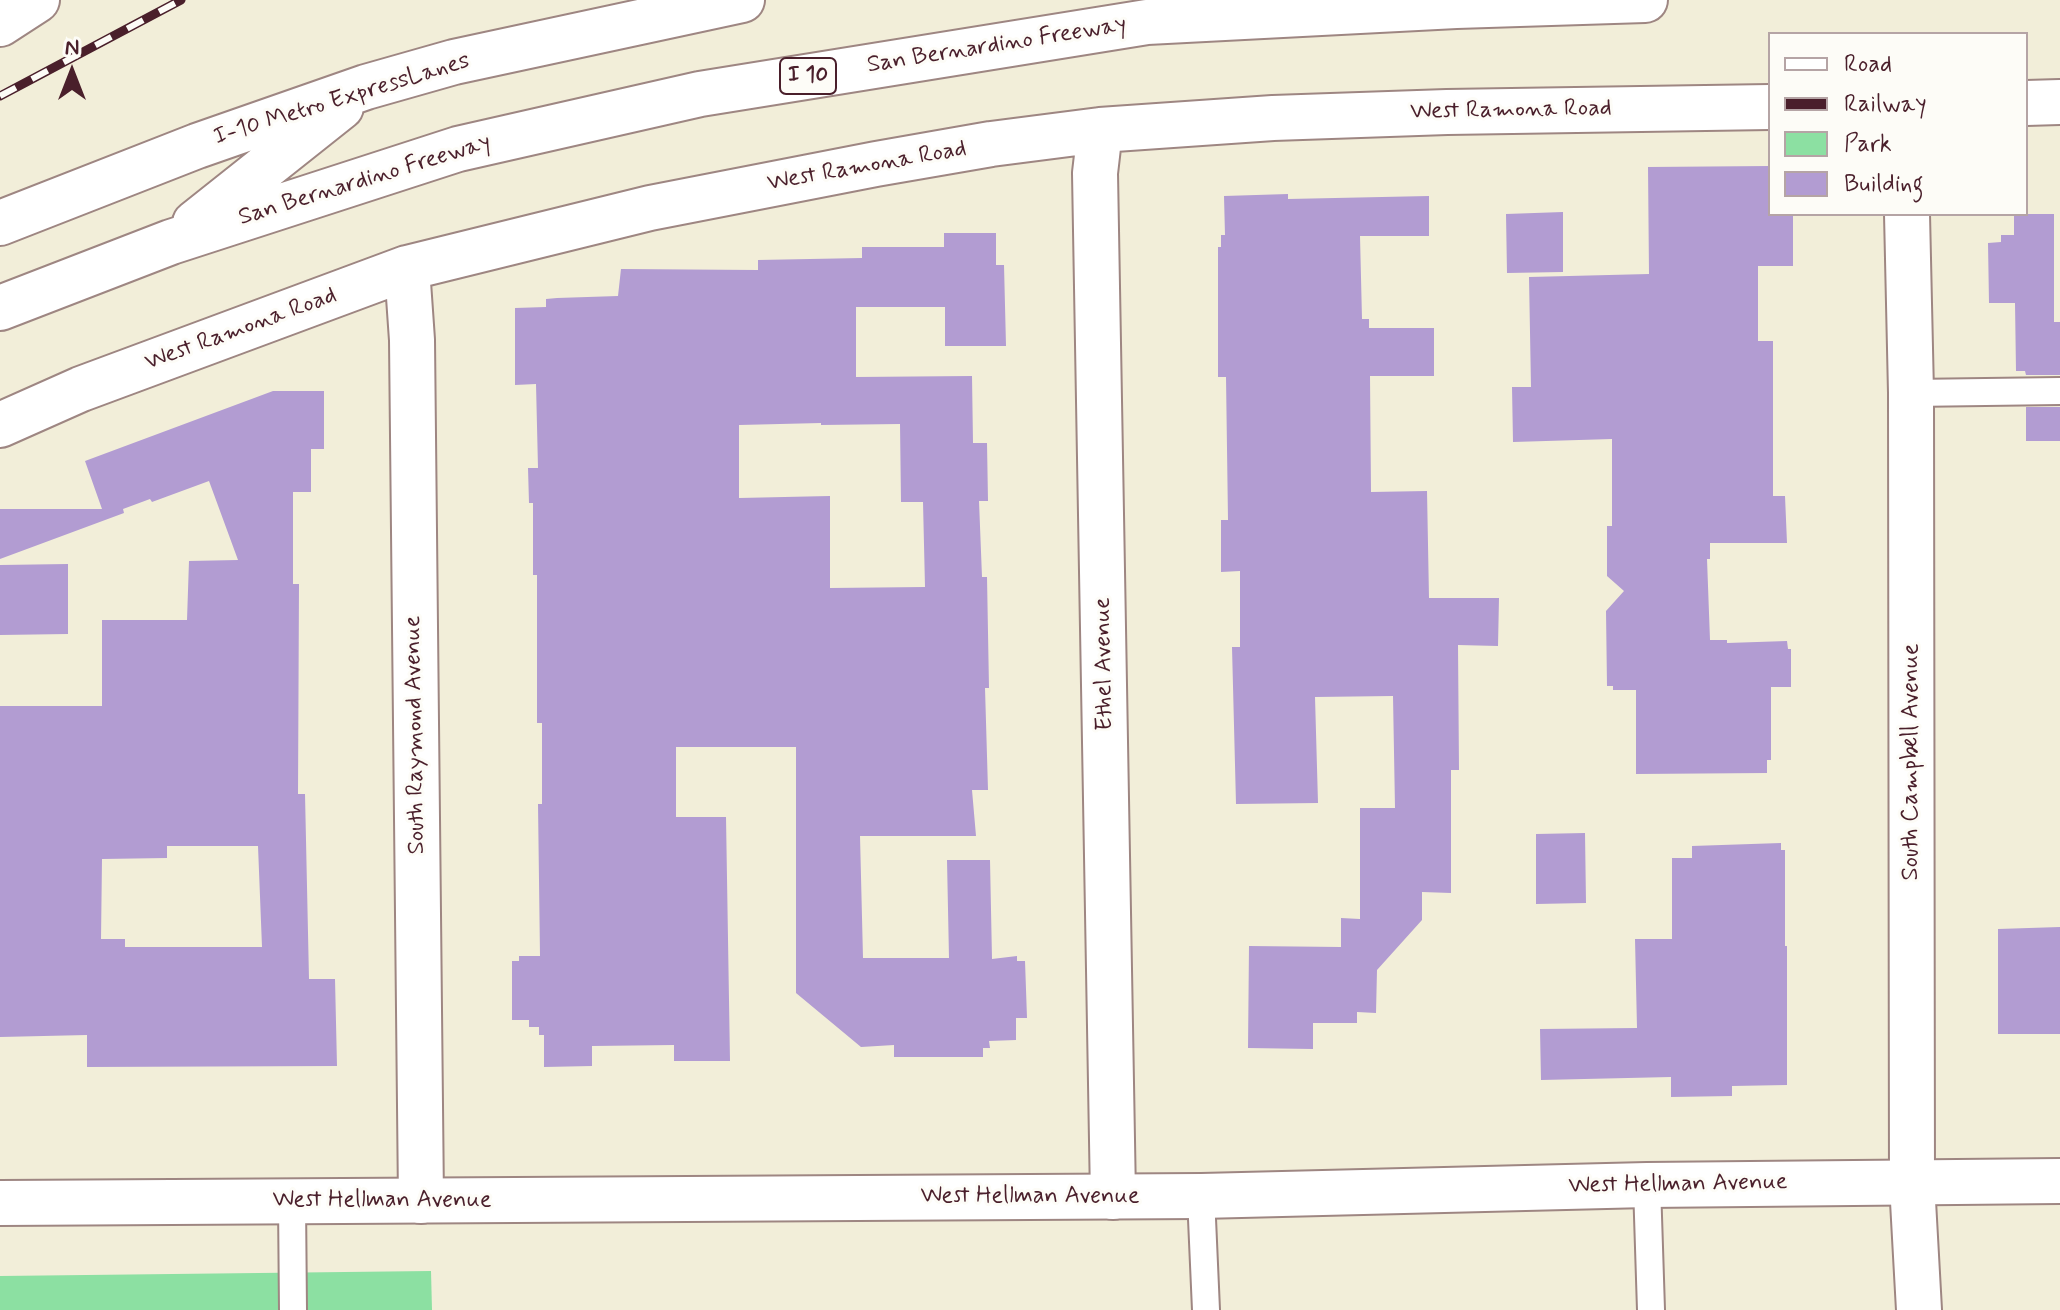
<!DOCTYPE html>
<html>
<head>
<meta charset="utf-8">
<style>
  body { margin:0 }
  #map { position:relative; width:2060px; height:1310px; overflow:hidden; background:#f2eed9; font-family:Mynerve,sans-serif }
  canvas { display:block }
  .legend { position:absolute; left:1768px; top:32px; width:260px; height:184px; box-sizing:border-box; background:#fdfcf7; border:2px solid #b5a4a5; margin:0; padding:10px 14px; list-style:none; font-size:24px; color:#4a1f2b }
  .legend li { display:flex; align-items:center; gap:16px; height:40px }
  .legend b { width:40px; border:2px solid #b5a4a5 }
  .north { position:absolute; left:32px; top:32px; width:80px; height:80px; -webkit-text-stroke:6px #fdfcf7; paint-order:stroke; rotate:0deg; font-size:22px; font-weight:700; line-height:32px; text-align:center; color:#4a1f2b }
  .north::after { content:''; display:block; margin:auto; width:28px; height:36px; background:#4a1f2b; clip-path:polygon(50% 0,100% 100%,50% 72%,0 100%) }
</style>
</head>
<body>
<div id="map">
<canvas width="2060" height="1310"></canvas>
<ul class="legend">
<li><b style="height:10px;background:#fff"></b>Road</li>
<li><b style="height:10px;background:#4a1f2b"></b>Railway</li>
<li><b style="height:22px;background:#8ce0a2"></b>Park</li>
<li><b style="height:22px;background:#b29cd2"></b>Building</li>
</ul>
<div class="north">N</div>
</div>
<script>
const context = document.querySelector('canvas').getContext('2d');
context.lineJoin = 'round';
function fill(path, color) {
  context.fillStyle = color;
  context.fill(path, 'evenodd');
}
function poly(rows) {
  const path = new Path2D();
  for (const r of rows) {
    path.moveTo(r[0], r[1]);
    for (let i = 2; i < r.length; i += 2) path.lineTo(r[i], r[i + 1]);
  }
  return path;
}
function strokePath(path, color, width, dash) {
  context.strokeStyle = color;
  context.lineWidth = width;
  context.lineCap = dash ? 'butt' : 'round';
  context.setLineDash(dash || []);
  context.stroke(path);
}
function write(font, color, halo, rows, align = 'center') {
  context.font = font + ' Mynerve,sans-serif';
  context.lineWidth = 6;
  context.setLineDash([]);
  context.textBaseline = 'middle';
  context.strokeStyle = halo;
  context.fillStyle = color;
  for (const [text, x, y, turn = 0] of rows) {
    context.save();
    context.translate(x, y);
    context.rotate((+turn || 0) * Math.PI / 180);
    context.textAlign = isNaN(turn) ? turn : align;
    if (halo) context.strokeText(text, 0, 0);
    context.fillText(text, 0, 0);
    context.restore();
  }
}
fill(poly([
  [431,1271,432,1310,0,1310,0,1276]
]), '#8ce0a2');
fill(poly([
  [1770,166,1770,214,1793,214,1793,266,1758,266,1758,341,1773,341,1773,496,1785,496,1787,543,1710,543,1710,559,1707,559,1710,640,1727,640,1727,643,1787,641,1788,649,1791,649,1791,687,1771,687,1771,760,1767,760,1767,773,1636,774,1636,690,1613,690,1613,686,1607,686,1606,611,1624,591,1607,576,1607,526,1612,526,1612,439,1513,442,1512,387,1531,387,1529,277,1649,274,1648,167],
  [1288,194,1288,199,1429,196,1429,236,1360,236,1362,319,1369,319,1369,328,1434,328,1434,376,1370,376,1371,492,1427,491,1429,598,1499,598,1498,646,1458,645,1459,770,1451,770,1451,893,1422,892,1422,920,1377,970,1376,1013,1357,1012,1357,1023,1313,1023,1313,1049,1248,1048,1249,946,1341,947,1341,918,1360,919,1360,808,1395,808,1393,696,1315,697,1318,803,1236,804,1232,647,1240,647,1240,571,1221,572,1221,520,1228,520,1226,377,1218,377,1218,247,1221,247,1221,235,1225,235,1224,196],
  [1563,212,1563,272,1507,273,1506,214],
  [2014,214,2054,214,2054,322,2060,322,2060,375,2026,375,2025,371,2016,371,2015,303,1989,303,1988,243,2001,242,2001,235,2014,235],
  [944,233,996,233,996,265,1004,265,1006,346,945,346,945,307,856,307,856,377,972,376,973,443,987,443,988,501,979,501,982,577,987,577,989,688,985,688,988,790,972,790,976,836,860,836,863,958,949,958,947,860,990,860,992,959,1017,956,1017,961,1025,961,1027,1018,1016,1018,1016,1040,989,1041,990,1048,983,1048,983,1057,894,1057,894,1045,861,1047,796,993,796,747,676,747,676,817,726,817,730,1061,674,1061,674,1045,592,1046,592,1066,544,1067,544,1035,539,1035,539,1027,529,1027,529,1020,512,1020,512,961,519,961,519,956,540,956,538,804,542,804,542,723,537,723,537,575,533,575,533,503,529,503,528,468,538,468,536,384,515,385,515,308,546,307,546,299,557,298,618,296,621,269,758,270,758,260,862,258,862,247,944,247],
  [821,423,821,425,900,424,901,502,923,502,925,587,830,588,830,496,739,498,739,425],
  [273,391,324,391,324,449,311,449,311,492,293,492,293,584,299,584,298,794,305,794,309,979,335,979,337,1066,87,1067,87,1035,0,1037,0,706,102,706,102,620,187,620,189,561,238,560,209,481,152,502,150,499,123,509,124,513,0,559,0,509,102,509,85,461],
  [167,846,258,846,262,947,125,947,125,939,101,939,102,859,167,858],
  [2026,407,2060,407,2060,441,2026,441],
  [68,564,68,634,0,635,0,565],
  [1585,833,1586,903,1536,904,1536,834],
  [1781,843,1781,850,1785,850,1785,946,1787,946,1787,1085,1732,1086,1732,1096,1671,1097,1671,1077,1541,1080,1540,1029,1637,1028,1635,939,1672,939,1672,858,1692,858,1692,846],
  [2060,927,2060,1034,1998,1034,1998,929]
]), '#b29cd2');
const lane = poly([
  [1911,393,2060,391],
  [1647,1185,1651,1310],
  [1201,1196,1206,1310],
  [292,1202,293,1310]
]);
const street = poly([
  [2026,103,2060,102],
  [1100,130,1095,173,1113,1197],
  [1907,214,1911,393,1912,1183,1919,1310],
  [407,268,412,340,421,1201],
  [0,425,81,389,407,268,650,208,876,164,991,144,1100,130,1273,118,1447,112,1770,107]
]);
const secondary = poly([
  [0,1203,1201,1196,1647,1185,2060,1181]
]);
const highway = poly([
  [0,24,37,0],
  [0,223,197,146,366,87,454,62,742,0],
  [195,223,341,107],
  [0,308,171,242,458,149,700,94,1147,22,1456,6,1645,0]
]);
strokePath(lane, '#9e8682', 30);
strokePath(street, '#9e8682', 48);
strokePath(secondary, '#9e8682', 48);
strokePath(highway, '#9e8682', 48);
strokePath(lane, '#fff', 26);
strokePath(street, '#fff', 44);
strokePath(secondary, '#fff', 44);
strokePath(highway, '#fff', 44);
const rail = poly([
  [0,96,181,0]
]);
strokePath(rail, '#4a1f2b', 9);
strokePath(rail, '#fdfcf7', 6, [18]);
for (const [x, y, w] of [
  [808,76,56]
]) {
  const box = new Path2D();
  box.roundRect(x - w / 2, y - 18, w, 36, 6);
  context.fillStyle = '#fdfcf7';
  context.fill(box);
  strokePath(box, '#4a1f2b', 2);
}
write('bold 22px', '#4a1f2b', null, [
  ["I 10",808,76]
]);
write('24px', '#4a1f2b', '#fdfcf7', [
  ["San Bernardino Freeway",997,46,-9],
  ["I-10 Metro ExpressLanes",342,100,-17],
  ["West Ramona Road",1511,111,-1],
  ["West Ramona Road",867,167,-10],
  ["San Bernardino Freeway",365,181,-17],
  ["West Ramona Road",241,330,-20],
  ["Ethel Avenue",1105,664,-91],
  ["South Raymond Avenue",416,735,-91],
  ["South Campbell Avenue",1912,762,-90],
  ["West Hellman Avenue",1678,1185,-1],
  ["West Hellman Avenue",1030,1197],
  ["West Hellman Avenue",382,1201]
]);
</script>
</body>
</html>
